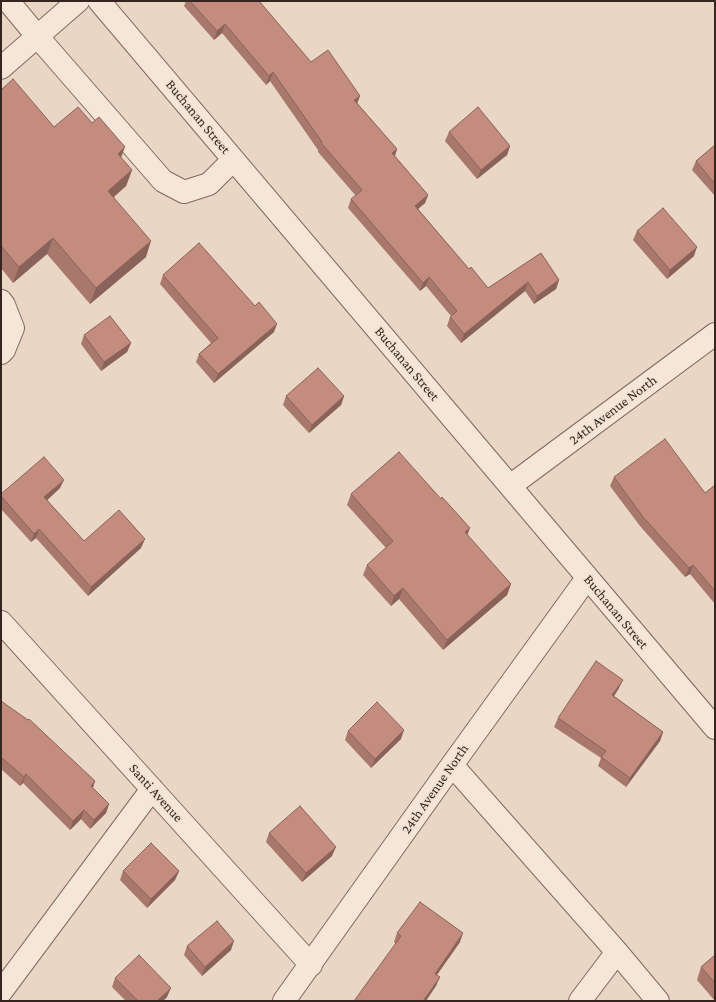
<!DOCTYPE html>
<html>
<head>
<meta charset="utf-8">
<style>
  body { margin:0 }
  #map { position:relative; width:716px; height:1002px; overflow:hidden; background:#e9d6c5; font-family:"Crimson Pro",serif }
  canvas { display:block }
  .frame { position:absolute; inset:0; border:2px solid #34251f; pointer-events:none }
</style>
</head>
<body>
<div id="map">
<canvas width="716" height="1002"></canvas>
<div class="frame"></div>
</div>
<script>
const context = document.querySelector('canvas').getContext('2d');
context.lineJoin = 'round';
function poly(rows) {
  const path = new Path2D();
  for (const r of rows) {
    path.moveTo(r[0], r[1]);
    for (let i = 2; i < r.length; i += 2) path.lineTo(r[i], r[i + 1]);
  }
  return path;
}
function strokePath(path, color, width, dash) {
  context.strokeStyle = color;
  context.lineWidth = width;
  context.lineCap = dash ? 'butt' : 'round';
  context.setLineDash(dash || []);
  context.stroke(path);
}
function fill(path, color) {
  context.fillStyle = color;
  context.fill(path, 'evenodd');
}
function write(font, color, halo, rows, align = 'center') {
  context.font = font + ' "Crimson Pro",serif';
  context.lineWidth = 4;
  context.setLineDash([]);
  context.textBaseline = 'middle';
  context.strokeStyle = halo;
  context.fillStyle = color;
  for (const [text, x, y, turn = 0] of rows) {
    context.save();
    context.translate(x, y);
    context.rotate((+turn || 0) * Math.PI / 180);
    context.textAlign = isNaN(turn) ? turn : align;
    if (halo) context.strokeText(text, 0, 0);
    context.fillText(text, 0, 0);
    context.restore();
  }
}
const minor = poly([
  [8,1,37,36,163,181,184,192,209,184,233,160],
  [99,1,715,728],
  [1,68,78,1],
  [1,301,4,305,13,328,4,350,1,353],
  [510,486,715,334],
  [1,622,311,965],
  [452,765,617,952,658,1001],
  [1,992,152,789],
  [284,1001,452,765,587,578],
  [580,1001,617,952]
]);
strokePath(minor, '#83695d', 24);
strokePath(minor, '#f5e6d7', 22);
fill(poly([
  [186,1,259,1,311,62,357,103,397,149,395,156,428,195,425,203,418,209,469,269,488,288,541,253,559,280,556,289,534,304,525,291,461,343,447,326,450,317,451,316,426,286,420,291,348,208,351,199,356,196,318,152,318,150,270,81,266,85,222,33,214,40,184,6],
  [1,90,54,127,121,158,132,170,126,186,114,197,146,257,90,304,47,254,13,283,1,268],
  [449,132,510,146,507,155,477,179,445,141],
  [715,145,715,196,692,170,696,161],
  [637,231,694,256,667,279,633,240],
  [163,275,274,332,214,383,196,362,199,354,211,343,160,284],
  [84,335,131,343,127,352,101,371,81,344],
  [286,396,344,396,341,405,309,433,283,405],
  [614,477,705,493,715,485,715,604,690,574,685,577,640,526,610,486],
  [60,488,47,500,84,541,141,548,88,596,36,538,31,542,1,509,1,494],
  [351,494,467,535,511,584,507,595,443,650,399,599,391,606,363,575,367,565,386,548,347,505],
  [619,688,614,696,663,732,660,741,626,787,598,766,601,758,554,727,558,718],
  [1,701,95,781,93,788,109,804,106,813,90,829,81,819,70,830,23,783,20,786,1,769],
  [348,731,401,739,371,768,345,740],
  [269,833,332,856,302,882,266,842],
  [123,871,179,871,175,880,147,908,120,880],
  [397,933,460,942,437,975,436,986,394,942],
  [187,946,231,950,202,976,184,955],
  [715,955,715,1001,697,980,701,967],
  [115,978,167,997,163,1001,126,1001,112,987]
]), '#a9786d');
fill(poly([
  [225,24,222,33,214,40,217,31],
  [273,72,270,81,266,85,269,76],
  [360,96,357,104,354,100],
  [510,146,507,155,477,179,481,170],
  [125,147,119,163,118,154],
  [397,149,394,158,392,153],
  [132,170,126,186,103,206,108,191],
  [428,195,425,203,412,214,415,206],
  [53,238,47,254,13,283,19,267],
  [151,241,146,257,90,304,96,288],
  [697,247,694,256,667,279,670,270],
  [429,277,426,286,420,291,423,283],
  [559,280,556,289,534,304,537,296],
  [528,282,525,291,461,343,464,334],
  [277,324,274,332,214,383,218,374],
  [131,343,127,352,101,371,104,362],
  [344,396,341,405,309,433,312,425],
  [64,480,60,488,41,506,44,497],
  [470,528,466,539,465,532],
  [39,529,36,538,31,542,34,534],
  [145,539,141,548,88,596,91,587],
  [693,565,690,574,685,577,689,568],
  [511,584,507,595,443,650,447,640],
  [403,588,399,599,391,606,394,596],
  [623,680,619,688,609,704,612,695],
  [404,730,401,739,371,768,375,759],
  [663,732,660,741,626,787,630,778],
  [26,774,23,783,20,786,24,777],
  [95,781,92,790,91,786],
  [109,804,106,813,90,829,94,820],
  [84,810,81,819,70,830,73,821],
  [336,847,332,856,302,882,306,873],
  [179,871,175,880,147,908,151,899],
  [463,933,460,942,431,983,435,974],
  [234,941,231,950,202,976,205,967],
  [440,977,436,986,426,1001,423,1001],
  [171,988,167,997,163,1001,157,1001]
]), '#896259');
const building = poly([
  [190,1,259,1,311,62,328,50,360,96,354,100,397,149,392,153,428,195,415,206,469,269,471,267,488,288,541,253,559,280,537,296,528,282,464,334,450,317,457,311,429,277,423,283,351,199,362,190,321,143,322,142,273,72,269,76,225,24,217,31,190,1],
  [13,79,54,127,78,107,92,123,99,117,125,147,118,154,132,170,108,191,151,241,96,288,53,238,19,267,1,246,1,90,13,79],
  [478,107,510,146,481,170,449,132,478,107],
  [715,145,715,184,696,161,715,145],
  [663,208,697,247,670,270,637,231,663,208],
  [199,243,255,306,259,302,277,324,218,374,199,354,218,338,163,275,199,243],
  [110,316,131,343,104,362,84,335,110,316],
  [318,368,344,396,312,425,286,396,318,368],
  [665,439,705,493,715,485,715,591,693,565,689,568,643,517,614,477,665,439],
  [399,452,441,499,442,497,470,528,465,532,511,584,447,640,403,588,394,596,367,565,393,541,351,494,399,452],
  [44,457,64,480,44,497,84,541,119,510,145,539,91,587,39,529,34,534,1,496,1,494,44,457],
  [596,661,623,680,612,695,663,732,630,778,601,757,606,751,558,718,596,661],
  [1,701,28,720,29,719,95,781,91,786,109,804,94,820,84,810,73,821,26,774,24,777,1,757,1,751,2,751,1,750,1,701],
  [377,702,404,730,375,759,348,731,377,702],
  [300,806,336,847,306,873,269,833,300,806],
  [151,843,179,871,151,899,123,871,151,843],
  [420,902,463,933,435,974,440,977,423,1001,354,1001,401,936,397,933,420,902],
  [217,921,234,941,205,967,187,946,217,921],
  [139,955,171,988,157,1001,138,1001,115,978,139,955],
  [715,955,715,983,701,967,715,955]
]);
fill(building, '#c48c7f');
strokePath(building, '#896259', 1);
write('14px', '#34251f', '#f2e2d4', [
  ["Buchanan Street",198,117,50],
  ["Buchanan Street",407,364,50],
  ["24th Avenue North",613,410,-37],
  ["Buchanan Street",616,612,50],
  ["24th Avenue North",435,789,-55],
  ["Santi Avenue",156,793,48]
]);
</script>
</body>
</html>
